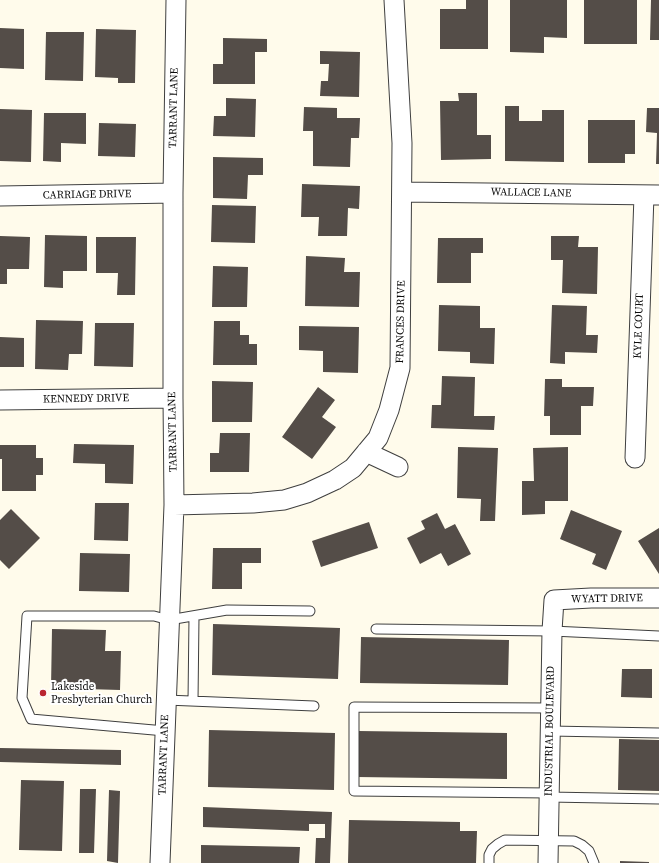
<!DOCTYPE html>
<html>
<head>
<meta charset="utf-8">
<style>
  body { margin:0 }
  canvas { display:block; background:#fffbeb }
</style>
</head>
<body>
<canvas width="659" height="863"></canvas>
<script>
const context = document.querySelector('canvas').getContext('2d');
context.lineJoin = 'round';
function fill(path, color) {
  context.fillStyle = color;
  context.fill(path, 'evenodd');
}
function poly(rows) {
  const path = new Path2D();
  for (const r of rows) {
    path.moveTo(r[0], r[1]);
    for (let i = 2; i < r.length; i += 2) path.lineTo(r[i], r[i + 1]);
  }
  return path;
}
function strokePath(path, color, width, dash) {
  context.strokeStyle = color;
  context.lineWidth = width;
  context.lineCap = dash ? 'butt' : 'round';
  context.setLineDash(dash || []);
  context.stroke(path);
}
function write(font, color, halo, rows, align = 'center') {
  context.font = font + ' "Source Serif 4",serif';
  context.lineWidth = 4;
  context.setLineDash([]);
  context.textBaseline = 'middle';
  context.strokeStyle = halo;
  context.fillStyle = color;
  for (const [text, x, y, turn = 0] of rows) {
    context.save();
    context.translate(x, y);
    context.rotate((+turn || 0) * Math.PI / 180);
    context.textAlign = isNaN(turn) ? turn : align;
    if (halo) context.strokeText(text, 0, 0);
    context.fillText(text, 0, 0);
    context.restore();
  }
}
fill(poly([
  [466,0,488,0,488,49,440,49,440,9,466,9],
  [510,0,567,0,567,38,544,37,544,53,510,52],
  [584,0,637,0,637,44,584,44],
  [651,0,659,0,659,40,650,40],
  [0,28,24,29,24,69,0,68],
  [96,29,136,30,135,83,118,83,118,78,95,77],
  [46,32,84,32,83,81,45,80],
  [223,38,267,39,267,52,255,52,255,84,213,84,213,64,223,64],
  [320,51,360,52,359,97,320,96,321,81,328,81,329,64,320,64],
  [458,93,477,93,477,135,491,135,491,159,441,160,440,101,459,101],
  [226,98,256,99,255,137,213,136,214,116,226,116],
  [505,106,519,106,519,121,542,121,542,110,564,110,564,162,505,161],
  [304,107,337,108,337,118,360,118,359,138,351,138,350,167,313,166,313,131,303,131],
  [647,108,659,108,659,164,656,164,657,133,646,132],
  [0,109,32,110,31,162,0,161],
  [44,113,86,113,86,144,61,143,61,162,43,161],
  [588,120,635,120,635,154,625,154,625,163,588,163],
  [99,123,136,124,135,157,98,156],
  [213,157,263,158,263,175,248,175,247,199,213,198],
  [302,184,360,186,359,209,348,208,347,236,318,236,319,217,301,217],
  [212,205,256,206,255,243,211,242],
  [45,235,87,236,87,271,63,271,63,288,44,287],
  [0,236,30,237,29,269,7,269,7,284,0,284],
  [551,236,579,236,578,247,598,247,597,294,562,293,563,260,551,260],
  [96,237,136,237,135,295,117,295,118,273,96,273],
  [438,238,483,238,483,253,471,253,471,283,437,283],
  [306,256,345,258,344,272,360,272,359,307,305,306],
  [213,266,248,267,247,307,212,307],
  [439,305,480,306,480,328,495,328,494,364,470,363,470,352,438,351],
  [552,305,587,306,586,335,598,335,597,353,565,352,565,364,550,363],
  [36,320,83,321,82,354,69,354,68,370,35,369],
  [214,321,240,321,240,335,249,335,249,344,257,344,257,365,213,365],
  [95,323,134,323,133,367,94,366],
  [299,326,359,327,358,373,323,372,323,351,299,350],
  [0,337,24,338,24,367,0,367],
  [442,376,475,377,474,416,495,416,494,430,431,428,432,405,441,405],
  [545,379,562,379,562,387,594,387,593,406,581,406,581,435,550,435,550,416,544,416],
  [212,381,253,382,252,422,212,422],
  [318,387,335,400,322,417,336,427,312,459,282,437],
  [220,433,250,433,249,472,210,472,210,453,219,453],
  [74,444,134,445,133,484,105,483,105,464,73,463],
  [0,445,36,445,36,458,43,458,43,475,36,475,36,491,2,491,2,459,0,459],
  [458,447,498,448,495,521,480,521,481,499,457,498],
  [568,447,568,501,545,501,545,514,522,515,522,481,534,481,533,448],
  [95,503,129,503,128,541,94,540],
  [11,509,40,538,9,569,0,560,0,520],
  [571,510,622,531,606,570,592,564,596,554,560,539],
  [437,513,445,529,455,524,471,554,448,566,441,553,420,564,407,538,425,529,421,521],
  [369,522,378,548,321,567,312,541],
  [659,528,659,574,638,541],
  [213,548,261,548,261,563,242,563,242,589,212,589],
  [80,553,130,554,129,592,79,591],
  [213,624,340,628,338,679,212,675],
  [52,629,106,630,105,651,121,651,120,690,51,688],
  [361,637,509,640,508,685,360,683],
  [622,669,652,669,652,698,621,697],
  [209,730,335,733,334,790,208,787],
  [358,731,507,733,507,779,357,777],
  [619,739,659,740,659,791,618,790],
  [0,748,121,750,121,765,0,762],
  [21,780,64,781,62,851,19,850],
  [80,789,96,789,94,853,79,853],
  [109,790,120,791,118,863,107,861],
  [203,807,332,812,330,863,315,863,316,838,325,838,325,824,309,824,309,831,203,827],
  [349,820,460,822,460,831,477,831,476,863,348,863],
  [201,845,300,847,299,863,201,863],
  [620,861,649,862,649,863,620,863]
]), '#544d48');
const lane = poly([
  [376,629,552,631,659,636],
  [166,700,314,706],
  [193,701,194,617],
  [165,731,31,719,22,698,27,616,154,616,169,620,227,610,310,611],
  [550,731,659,733],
  [549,793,354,791,354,707,550,708],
  [549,797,659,799],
  [489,863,489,855,492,849,498,844,505,840,574,841,582,845,589,851,594,863]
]);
const street = poly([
  [402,192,659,195],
  [0,196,173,193],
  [0,400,173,398],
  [366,452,398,467],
  [635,458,644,195],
  [174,505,253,503,284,500,307,493,335,480,353,468,378,438,389,410,400,368,402,143,394,0],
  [160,863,174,505,173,398,173,193,176,0],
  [548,863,552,631,554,600,591,598,659,598]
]);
strokePath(lane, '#3f3f3f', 11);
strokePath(street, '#3f3f3f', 21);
strokePath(lane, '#fff', 9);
strokePath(street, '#fff', 19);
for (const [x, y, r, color] of [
  [43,693,4,"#ba252f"]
]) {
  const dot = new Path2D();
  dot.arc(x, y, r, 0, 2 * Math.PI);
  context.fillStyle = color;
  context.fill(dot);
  strokePath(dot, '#fff', 1.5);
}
write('11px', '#0c0c0c', '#fff', [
  ["TARRANT LANE",174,108,-89],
  ["WALLACE LANE",531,193,1],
  ["CARRIAGE DRIVE",87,195,-1],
  ["FRANCES DRIVE",401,322,-89],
  ["KYLE COURT",639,326,-88],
  ["KENNEDY DRIVE",86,399,-1],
  ["TARRANT LANE",173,432,-91],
  ["WYATT DRIVE",607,599,-1],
  ["INDUSTRIAL BOULEVARD",550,731,-89],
  ["TARRANT LANE",164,755,-88]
]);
write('11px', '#0c0c0c', '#fff', [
  ["Lakeside",51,687],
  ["Presbyterian Church",51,700]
], 'left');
</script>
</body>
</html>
